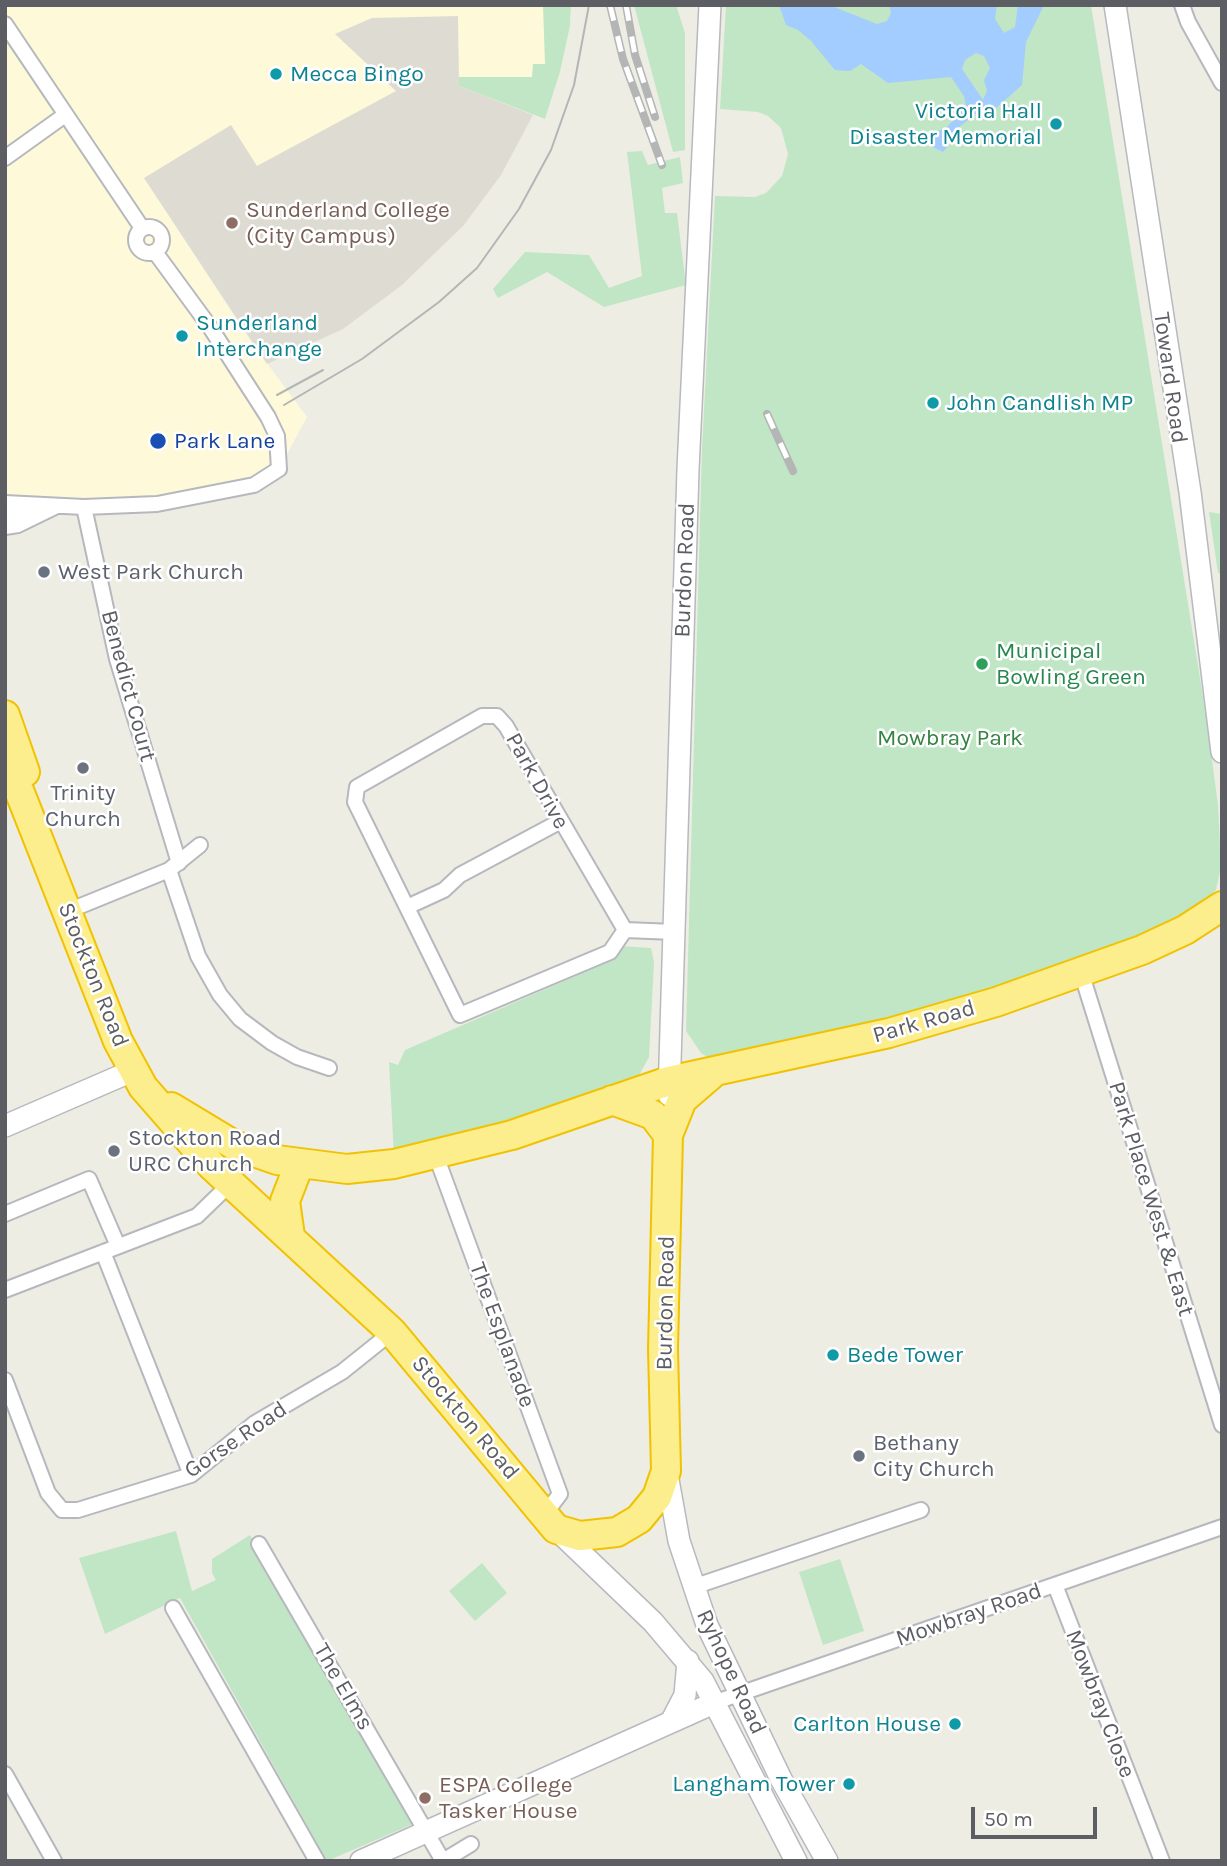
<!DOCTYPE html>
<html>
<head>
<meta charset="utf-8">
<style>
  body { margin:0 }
  #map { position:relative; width:1227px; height:1866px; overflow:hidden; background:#eeede4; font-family:Karla,sans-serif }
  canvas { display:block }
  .frame { position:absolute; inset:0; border:7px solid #5c5e64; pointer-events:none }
  .scale { position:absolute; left:971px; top:1807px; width:126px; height:32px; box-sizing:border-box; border:4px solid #5c5e64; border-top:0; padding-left:9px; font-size:21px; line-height:24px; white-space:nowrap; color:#5c5e64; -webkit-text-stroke:5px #fff; paint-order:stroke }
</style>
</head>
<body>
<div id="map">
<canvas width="1227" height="1866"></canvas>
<div class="frame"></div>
<div class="scale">50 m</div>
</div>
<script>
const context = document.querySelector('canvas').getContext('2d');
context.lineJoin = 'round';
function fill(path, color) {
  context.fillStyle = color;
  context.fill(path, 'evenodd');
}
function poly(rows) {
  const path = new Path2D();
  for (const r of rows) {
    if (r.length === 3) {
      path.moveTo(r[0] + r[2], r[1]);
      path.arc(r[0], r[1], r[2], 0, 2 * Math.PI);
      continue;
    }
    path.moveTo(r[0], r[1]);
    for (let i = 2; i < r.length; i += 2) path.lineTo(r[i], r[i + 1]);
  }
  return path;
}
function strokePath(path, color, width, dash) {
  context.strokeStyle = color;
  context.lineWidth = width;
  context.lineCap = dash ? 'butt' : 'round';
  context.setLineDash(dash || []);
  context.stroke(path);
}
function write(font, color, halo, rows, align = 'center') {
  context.font = font + ' Karla,sans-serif';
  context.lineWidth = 5;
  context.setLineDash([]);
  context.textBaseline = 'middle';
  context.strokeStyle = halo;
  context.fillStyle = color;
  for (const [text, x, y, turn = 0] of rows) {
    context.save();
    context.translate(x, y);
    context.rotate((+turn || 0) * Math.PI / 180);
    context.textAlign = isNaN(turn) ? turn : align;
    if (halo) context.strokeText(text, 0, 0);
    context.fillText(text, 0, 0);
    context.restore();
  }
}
fill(poly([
  [5,5,571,5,570,26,560,72,545,119,459,86,457,16,335,34,397,91,257,166,144,178,252,343,307,417,279,469,254,485,187,499,59,506,5,527]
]), '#fef9d9');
fill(poly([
  [458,16,459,86,533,115,501,175,464,225,402,285,343,329,267,364,144,178,231,125,257,166,396,91,335,34,372,18]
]), '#dedcd2');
fill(poly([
  [543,5,571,5,570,26,560,72,545,119,459,86,459,77,532,77,533,64,545,64],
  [634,5,676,5,685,33,685,150,673,152],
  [726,5,1091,5,1206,715,1218,805,1221,867,1216,890,1184,916,1114,954,894,1027,718,1064,701,1053,686,1031,702,449,715,196,755,197,766,193,782,176,788,154,781,128,768,116,758,112,720,109],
  [642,151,648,165,680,157,683,183,662,188,665,213,677,213,686,285,604,307,547,272,498,298,493,289,525,252,589,255,609,288,642,276,627,152],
  [1209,512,1222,514,1222,574,1218,573],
  [621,946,651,948,654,962,649,1057,637,1079,524,1121,394,1157,389,1062,398,1065,405,1050,613,960],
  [176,1531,192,1591,216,1580,212,1573,212,1559,250,1535,413,1824,327,1861,180,1598,105,1634,79,1558],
  [840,1559,864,1631,823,1645,799,1572],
  [482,1563,507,1593,475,1621,449,1591]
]), '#c0e6c5');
fill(poly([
  [779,5,829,5,877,24,887,21,891,13,889,5,997,5,995,19,1004,33,1015,27,1018,5,1044,5,1026,42,1022,85,995,109,977,113,950,134,951,143,943,152,929,145,932,132,945,129,966,107,964,96,951,77,888,83,861,64,850,71,835,70,811,41,798,30,786,25],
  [976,53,984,56,990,68,984,80,987,91,983,100,962,69,965,60]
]), '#a3ccff');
const street = poly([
  [1182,5,1188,22,1222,83],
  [5,24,142,228],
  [5,158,65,115],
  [149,240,13],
  [5,503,84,507,157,504,254,485,279,469,277,436,268,417,210,327,155,252],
  [84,507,117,659,179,863],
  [5,515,36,515],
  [5,527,18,525,57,506],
  [169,870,198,956,220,995,240,1019,272,1043,297,1057,329,1068],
  [407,907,444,890,460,875,559,822],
  [68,911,169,870,200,845],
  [625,930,506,726,497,716,482,716,357,787,355,802,460,1015,610,952,625,930,675,932],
  [1081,972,1222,1425],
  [435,1153,560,1494,544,1515],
  [5,1214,89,1179,118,1246],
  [103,1252,191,1475],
  [5,1290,197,1216,231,1183],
  [5,1380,48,1493,62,1510,78,1510,191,1475,255,1423,342,1372,392,1332],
  [259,1544,443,1861,471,1844],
  [1055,1585,1162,1861],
  [693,1587,921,1510],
  [173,1608,317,1861],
  [716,1702,1222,1527],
  [5,1774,54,1861]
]);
const secondary = poly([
  [1115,5,1190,492,1222,752],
  [669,1095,688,469,710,5],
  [5,1126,132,1071],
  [667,1474,679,1541,707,1625,781,1779,827,1861],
  [558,1531,653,1622,703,1681,796,1861],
  [671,1722,685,1695,688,1661],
  [361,1861,716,1702]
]);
const highway = poly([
  [5,715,25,772],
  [5,755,118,1041,143,1087,212,1166,392,1332,556,1529,580,1536,617,1532,639,1519,657,1497,666,1471,663,1349,668,1135,653,1115,612,1100],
  [171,1107,234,1145,277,1160,347,1169,394,1164,512,1135,669,1081,889,1033,996,1002,1142,950,1185,930,1222,906],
  [668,1135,682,1100,711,1075],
  [290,1236,285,1201,299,1165]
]);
strokePath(street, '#b6b8be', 18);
strokePath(secondary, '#b7b9c0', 24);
strokePath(highway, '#f1c201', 32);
strokePath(street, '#fff', 14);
strokePath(secondary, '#fff', 21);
strokePath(highway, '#fced8d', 28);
strokePath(poly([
  [277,395,323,370],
  [284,405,362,359,439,302,477,268,519,209,551,150,574,85,589,5]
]), '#b4b5b5', 2);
const rail = poly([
  [610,5,623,59,662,165],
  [626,5,635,55,655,117],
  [767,414,793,471]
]);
strokePath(rail, '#b4b5b5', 8);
strokePath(rail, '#fff', 5, [16]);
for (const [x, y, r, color] of [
  [276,74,7,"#0f9aa8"],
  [1056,124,7,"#0f9aa8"],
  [232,223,7,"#8d6e63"],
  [182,336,7,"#0f9aa8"],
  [933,403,7,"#0f9aa8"],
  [158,441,9,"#1a4fb4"],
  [44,572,7,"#6b7280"],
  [982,664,7,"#2e9e5b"],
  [83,768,7,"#6b7280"],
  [114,1151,7,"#6b7280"],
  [833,1355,7,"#0f9aa8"],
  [859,1456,7,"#6b7280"],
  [955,1724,7,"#0f9aa8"],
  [849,1784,7,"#0f9aa8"],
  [425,1798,7,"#8d6e63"]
]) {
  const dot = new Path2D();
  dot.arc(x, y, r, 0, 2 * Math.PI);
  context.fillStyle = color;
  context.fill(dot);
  strokePath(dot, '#fff', 2.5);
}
write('23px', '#0d838f', '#fff', [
  ["Mecca Bingo",290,74],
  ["Victoria Hall",1042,111,"right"],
  ["Disaster Memorial",1042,137,"right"],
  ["Sunderland",196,323],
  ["Interchange",196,349],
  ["John Candlish MP",947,403],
  ["Bede Tower",847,1355],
  ["Carlton House",941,1724,"right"],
  ["Langham Tower",835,1784,"right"]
], 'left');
write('23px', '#785e54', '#fff', [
  ["Sunderland College",246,210],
  ["(City Campus)",246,236],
  ["ESPA College",439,1785],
  ["Tasker House",439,1811]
], 'left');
write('23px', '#5c5e64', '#fff', [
  ["Toward Road",1170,378,82],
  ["Burdon Road",685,570,-88],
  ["Benedict Court",128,686,75],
  ["Park Drive",537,781,61],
  ["Stockton Road",93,975,68],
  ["Park Road",924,1022,-16],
  ["Park Place West & East",1151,1199,73],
  ["Burdon Road",666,1303,-89],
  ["The Esplanade",502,1335,70],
  ["Stockton Road",465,1418,50],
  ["Gorse Road",236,1440,-34],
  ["Mowbray Road",969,1615,-19],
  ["Ryhope Road",731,1672,65],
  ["The Elms",343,1687,60],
  ["Mowbray Close",1100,1704,69]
]);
write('23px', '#164399', '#fff', [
  ["Park Lane",174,441]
], 'left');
write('23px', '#5b616d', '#fff', [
  ["West Park Church",58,572],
  ["Trinity",83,793,"center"],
  ["Church",83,819,"center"],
  ["Stockton Road",128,1138],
  ["URC Church",128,1164],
  ["Bethany",873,1443],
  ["City Church",873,1469]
], 'left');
write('23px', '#27864d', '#fff', [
  ["Municipal",996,651],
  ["Bowling Green",996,677]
], 'left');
write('23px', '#348341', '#fff', [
  ["Mowbray Park",950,738]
]);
</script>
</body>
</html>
